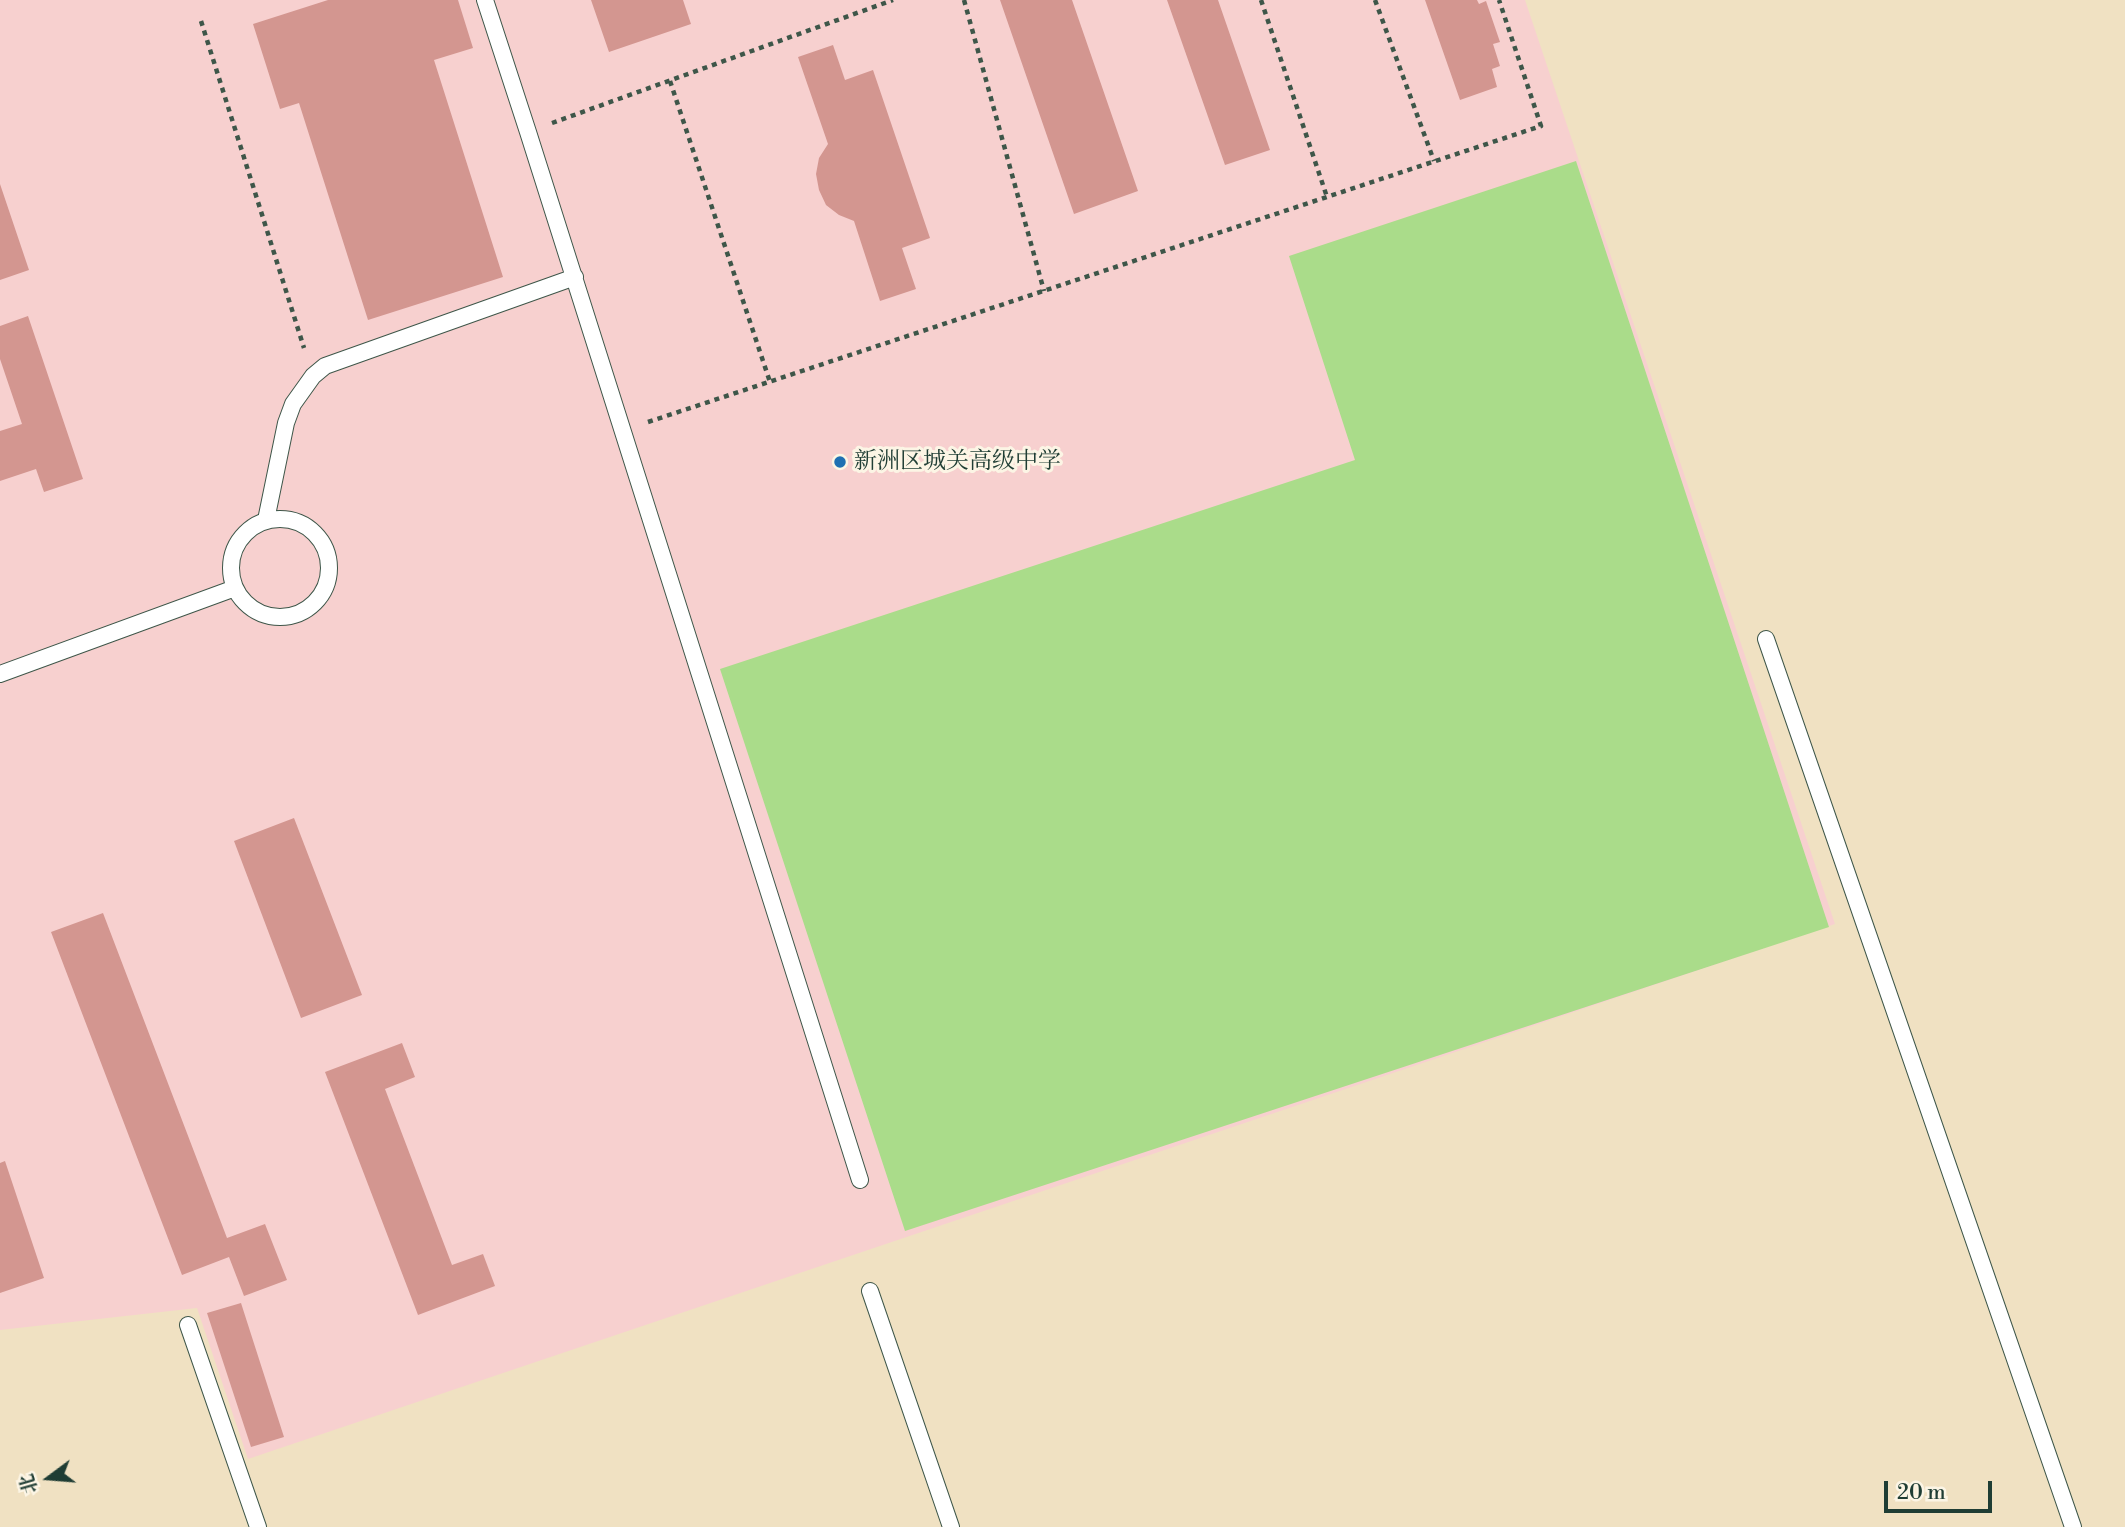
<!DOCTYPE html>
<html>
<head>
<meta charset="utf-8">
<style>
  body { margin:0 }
  #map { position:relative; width:2125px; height:1527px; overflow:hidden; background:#f0e1c2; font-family:"Libre Bodoni","Noto Serif SC",serif }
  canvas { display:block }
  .north { position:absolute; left:14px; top:1443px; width:70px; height:70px; -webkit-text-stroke:5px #fcf5e5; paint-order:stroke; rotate:254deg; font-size:19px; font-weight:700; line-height:28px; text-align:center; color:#1f3d34 }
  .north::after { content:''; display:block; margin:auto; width:24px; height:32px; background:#1f3d34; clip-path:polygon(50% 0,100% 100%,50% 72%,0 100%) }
  .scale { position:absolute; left:1884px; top:1481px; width:108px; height:32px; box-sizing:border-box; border:4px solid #1f3d34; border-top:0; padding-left:9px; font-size:21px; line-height:24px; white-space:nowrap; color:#1f3d34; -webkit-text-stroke:5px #fcf5e5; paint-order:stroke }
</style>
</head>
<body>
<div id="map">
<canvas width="2125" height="1527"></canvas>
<div class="north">北</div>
<div class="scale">20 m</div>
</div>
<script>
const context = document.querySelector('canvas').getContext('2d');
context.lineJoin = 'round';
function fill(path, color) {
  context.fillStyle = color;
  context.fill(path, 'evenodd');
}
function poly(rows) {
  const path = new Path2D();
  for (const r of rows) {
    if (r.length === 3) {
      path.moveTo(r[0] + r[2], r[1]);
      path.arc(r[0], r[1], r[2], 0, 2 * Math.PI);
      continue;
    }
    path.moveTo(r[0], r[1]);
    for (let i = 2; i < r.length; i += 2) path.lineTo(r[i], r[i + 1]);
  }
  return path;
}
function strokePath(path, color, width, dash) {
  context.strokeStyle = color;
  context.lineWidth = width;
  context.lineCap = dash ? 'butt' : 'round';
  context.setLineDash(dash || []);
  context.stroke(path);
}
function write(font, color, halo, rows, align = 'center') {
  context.font = font + ' "Libre Bodoni","Noto Serif SC",serif';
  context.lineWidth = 6;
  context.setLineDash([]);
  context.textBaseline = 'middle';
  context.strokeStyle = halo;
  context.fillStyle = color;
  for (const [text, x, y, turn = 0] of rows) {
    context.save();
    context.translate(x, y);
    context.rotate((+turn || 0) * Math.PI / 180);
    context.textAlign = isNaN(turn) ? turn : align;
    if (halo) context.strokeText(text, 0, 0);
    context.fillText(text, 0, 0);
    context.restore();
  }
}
fill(poly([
  [0,0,1525,0,1835,924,248,1459,197,1308,0,1330]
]), '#f7d0cf');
fill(poly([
  [1576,161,1829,927,905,1231,720,669,1355,460,1289,256]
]), '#aadc8a');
fill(poly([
  [328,0,458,0,473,48,434,60,503,277,368,320,299,103,280,109,253,24],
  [591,0,683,0,691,24,609,52],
  [1000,0,1072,0,1138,191,1074,214],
  [1167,0,1218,0,1270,150,1225,165],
  [1425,0,1477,0,1479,4,1486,1,1500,42,1493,44,1500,66,1492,69,1497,87,1460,100],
  [833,45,845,80,873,70,930,238,902,248,916,289,880,301,854,221,839,215,826,205,819,190,816,174,819,158,828,144,798,57],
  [0,184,29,270,0,280],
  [28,316,83,479,44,492,36,469,0,481,0,431,22,424,0,359,0,326],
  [294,818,362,995,301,1018,234,841],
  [103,913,227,1238,265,1224,287,1280,244,1296,229,1257,182,1275,51,932],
  [402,1043,415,1077,385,1089,452,1265,483,1254,495,1286,418,1315,325,1072],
  [5,1161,44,1278,0,1293,0,1163],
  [241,1303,284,1437,251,1447,207,1313]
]), '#d39690');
const lane = poly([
  [485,0,528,132,860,1180],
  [280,568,49],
  [266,520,286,423,293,404,313,376,325,366,575,277],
  [1766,639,2073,1527],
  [0,674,235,588],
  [870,1291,951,1527],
  [188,1325,258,1527]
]);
strokePath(lane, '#3e5649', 18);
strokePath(poly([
  [964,0,1044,291],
  [1261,0,1327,197],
  [1375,0,1434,161],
  [201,21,304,348],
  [670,81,770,382],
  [552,123,893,0],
  [648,422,1541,126,1499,0]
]), '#3e5649', 4.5, [5, 5]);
strokePath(lane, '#fff', 16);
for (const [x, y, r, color] of [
  [840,462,7,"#1f6fb2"]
]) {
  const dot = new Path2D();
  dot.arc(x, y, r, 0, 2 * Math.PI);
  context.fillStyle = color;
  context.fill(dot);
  strokePath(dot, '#fcf5e5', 2.5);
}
write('23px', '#1f3d34', '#fcf5e5', [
  ["新洲区城关高级中学",854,462]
], 'left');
</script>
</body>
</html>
